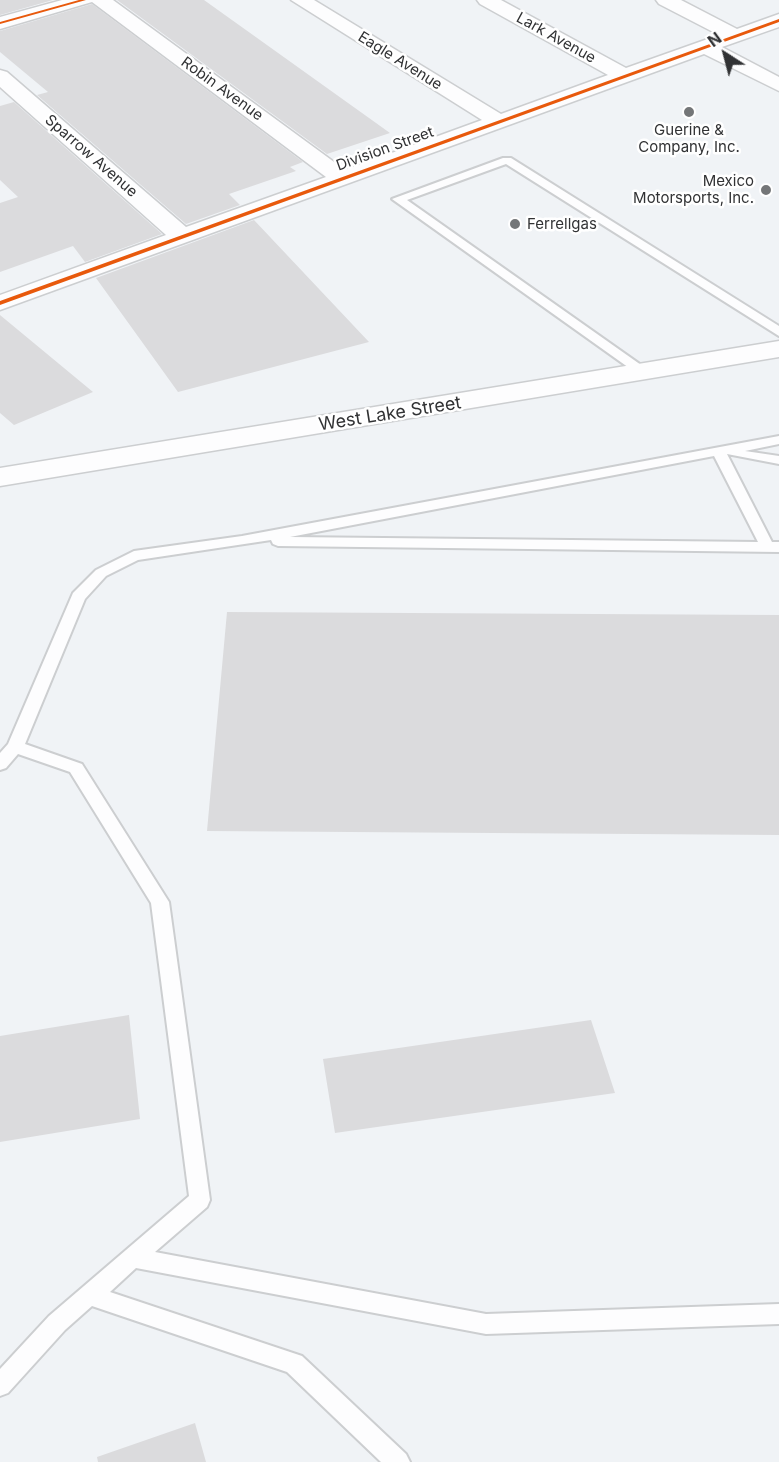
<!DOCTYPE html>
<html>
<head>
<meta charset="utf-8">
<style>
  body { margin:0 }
  #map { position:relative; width:779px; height:1462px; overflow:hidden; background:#f0f3f6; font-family:Inter,sans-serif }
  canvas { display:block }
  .north { position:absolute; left:695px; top:24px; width:60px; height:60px; -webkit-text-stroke:4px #fff; paint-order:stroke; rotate:324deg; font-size:16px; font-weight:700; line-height:24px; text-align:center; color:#313234 }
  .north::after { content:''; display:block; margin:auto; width:21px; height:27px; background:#313234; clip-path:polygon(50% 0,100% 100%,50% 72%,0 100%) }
</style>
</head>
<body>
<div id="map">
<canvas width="779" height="1462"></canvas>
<div class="north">N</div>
</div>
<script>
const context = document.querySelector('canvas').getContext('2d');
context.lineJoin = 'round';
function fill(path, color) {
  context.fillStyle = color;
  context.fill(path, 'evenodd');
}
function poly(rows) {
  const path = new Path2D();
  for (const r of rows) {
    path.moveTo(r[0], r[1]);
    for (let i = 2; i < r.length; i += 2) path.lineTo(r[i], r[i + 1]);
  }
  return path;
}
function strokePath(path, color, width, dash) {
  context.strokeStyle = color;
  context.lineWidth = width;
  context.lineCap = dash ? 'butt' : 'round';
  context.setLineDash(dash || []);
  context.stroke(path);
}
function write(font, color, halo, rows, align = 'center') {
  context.font = font + ' Inter,sans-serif';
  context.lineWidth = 5;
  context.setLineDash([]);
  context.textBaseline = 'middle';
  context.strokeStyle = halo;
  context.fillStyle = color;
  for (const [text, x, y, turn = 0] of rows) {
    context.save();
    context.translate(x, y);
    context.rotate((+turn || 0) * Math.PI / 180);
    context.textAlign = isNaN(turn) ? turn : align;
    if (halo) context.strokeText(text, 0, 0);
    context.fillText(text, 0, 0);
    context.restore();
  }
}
fill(poly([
  [0,0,53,0,0,15],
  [117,0,204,0,390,133,327,154],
  [92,4,303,162,290,167,296,171,229,194,240,205,186,224,37,95,48,92,0,52,0,31],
  [14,102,162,234,85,262,73,246,0,272,0,203,18,197,0,180,0,106],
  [254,220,369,342,178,392,96,278],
  [0,315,93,392,14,425,0,413],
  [227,612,779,615,779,835,207,831],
  [129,1015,140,1119,0,1142,0,1036],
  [591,1020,615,1093,335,1133,323,1059],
  [195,1423,206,1462,98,1462,97,1457]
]), '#dbdbdd');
const service = poly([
  [503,158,511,158,779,326,779,336,506,164,407,200,651,372,644,376,639,375,392,199,503,158],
  [779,436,779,444,745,451,779,456,779,464,727,454,772,542,779,542,779,552,278,546,273,544,271,540,138,560,106,576,85,599,25,744,82,764,169,902,210,1200,207,1207,155,1252,486,1314,779,1304,779,1324,486,1334,136,1268,110,1292,302,1356,406,1454,410,1462,381,1462,287,1372,92,1306,65,1330,8,1393,0,1396,0,1369,49,1316,189,1196,151,903,70,772,18,754,6,768,0,770,0,753,8,744,73,593,96,570,134,551,242,536,779,436],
  [714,456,758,542,290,537,714,456]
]);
const minor = poly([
  [62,0,113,0,345,170,482,120,291,0,314,0,501,114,608,75,480,4,477,0,501,0,626,68,719,35,659,4,656,0,681,0,737,29,779,14,779,27,722,47,779,77,779,91,704,54,0,310,0,295,166,235,0,87,0,70,7,72,186,227,326,177,92,2,0,29,0,17,62,0]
]);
const primary = poly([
  [779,341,779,357,0,486,0,468,779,341]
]);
strokePath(service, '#ccced0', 4);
strokePath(minor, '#ccced0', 3);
strokePath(primary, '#ccced0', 3);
fill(service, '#fdfdfe');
fill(minor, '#fdfdfe');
fill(primary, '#fdfdfe');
fill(poly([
  [79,0,86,0,0,24,0,22,79,0],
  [779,19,779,22,0,305,0,301,779,19]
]), '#e8590c');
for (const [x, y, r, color] of [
  [689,112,6,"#747678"],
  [766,190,6,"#747678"],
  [515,224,6,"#747678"]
]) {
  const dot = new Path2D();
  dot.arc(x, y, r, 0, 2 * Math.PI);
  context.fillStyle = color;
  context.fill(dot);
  strokePath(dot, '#fff', 2);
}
write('15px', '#313234', '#fff', [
  ["Lark Avenue",556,38,29],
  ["Eagle Avenue",400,61,32],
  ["Robin Avenue",222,89,36],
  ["Division Street",385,149,-20],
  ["Sparrow Avenue",91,156,41]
]);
write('15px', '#313234', '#fff', [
  ["Guerine &",689,130],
  ["Company, Inc.",689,147],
  ["Mexico",754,181,"right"],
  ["Motorsports, Inc.",754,198,"right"],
  ["Ferrellgas",527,224,"left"]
]);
write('18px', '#313234', '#fff', [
  ["West Lake Street",390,414,-9]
]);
</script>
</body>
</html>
